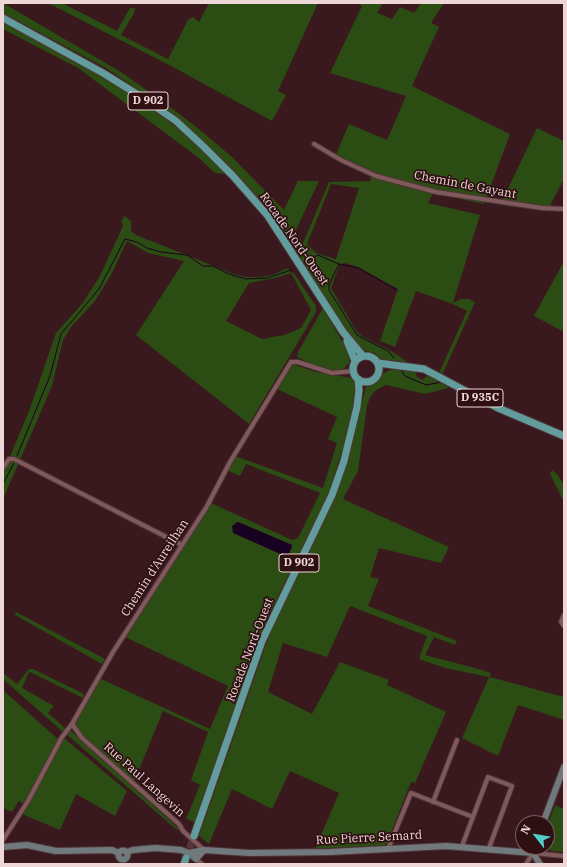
<!DOCTYPE html>
<html>
<head>
<meta charset="utf-8">
<style>
  body { margin:0 }
  #map { position:relative; width:567px; height:867px; overflow:hidden; background:#39191d; font-family:"IBM Plex Serif",serif }
  canvas { display:block }
  .frame { position:absolute; inset:0; border:4px solid #eed7d8; pointer-events:none }
  .north { position:absolute; left:515px; top:815px; width:40px; height:40px; box-sizing:border-box; background:#2e1013; border:1px solid #7b6062; border-radius:50%; rotate:301deg; font-size:11px; font-weight:700; line-height:16px; text-align:center; color:#eed7d8 }
  .north::after { content:''; display:block; margin:auto; width:14px; height:18px; background:#52cdcc; clip-path:polygon(50% 0,100% 100%,50% 72%,0 100%) }
</style>
</head>
<body>
<div id="map">
<canvas width="567" height="867"></canvas>
<div class="frame"></div>
<div class="north">N</div>
</div>
<script>
const context = document.querySelector('canvas').getContext('2d');
context.lineJoin = 'round';
function fill(path, color) {
  context.fillStyle = color;
  context.fill(path, 'evenodd');
}
function poly(rows) {
  const path = new Path2D();
  for (const r of rows) {
    if (r.length === 3) {
      path.moveTo(r[0] + r[2], r[1]);
      path.arc(r[0], r[1], r[2], 0, 2 * Math.PI);
      continue;
    }
    path.moveTo(r[0], r[1]);
    for (let i = 2; i < r.length; i += 2) path.lineTo(r[i], r[i + 1]);
  }
  return path;
}
function strokePath(path, color, width, dash) {
  context.strokeStyle = color;
  context.lineWidth = width;
  context.lineCap = dash ? 'butt' : 'round';
  context.setLineDash(dash || []);
  context.stroke(path);
}
function write(font, color, halo, rows, align = 'center') {
  context.font = font + ' "IBM Plex Serif",serif';
  context.lineWidth = 3.5;
  context.setLineDash([]);
  context.textBaseline = 'middle';
  context.strokeStyle = halo;
  context.fillStyle = color;
  for (const [text, x, y, turn = 0] of rows) {
    context.save();
    context.translate(x, y);
    context.rotate((+turn || 0) * Math.PI / 180);
    context.textAlign = isNaN(turn) ? turn : align;
    if (halo) context.strokeText(text, 0, 0);
    context.fillText(text, 0, 0);
    context.restore();
  }
}
fill(poly([
  [3,3,121,72,155,96,194,125,233,158,284,210,298,181,319,181,295,232,303,243,329,182,370,181,372,173,335,157,349,124,387,140,406,96,330,73,362,6,356,3,383,3,377,13,392,19,400,7,414,13,421,3,444,3,431,23,439,27,412,86,510,134,484,204,433,193,428,203,480,215,453,303,461,299,469,299,475,302,442,375,439,373,467,311,453,304,416,291,395,347,380,341,398,289,357,267,345,263,340,264,331,288,357,332,362,336,391,351,408,362,380,359,375,353,362,350,342,324,279,225,227,163,165,108,106,68,3,13],
  [331,184,359,188,336,259,316,253,307,244],
  [48,3,62,3,117,31,130,8,135,8,134,13,121,35,168,59,188,20,193,17,199,22,209,3,318,3,278,91,286,95,272,121,173,67],
  [3,21,95,71,133,94,188,136,226,174,215,173,199,158,78,68,3,29],
  [537,128,564,141,564,179,547,211,500,205],
  [125,216,131,221,131,231,136,235,234,274,246,277,260,277,272,275,288,268,291,273,293,272,316,306,316,312,249,424,136,335,184,261,148,253,127,241,111,275,95,301,71,327,63,340,52,386,3,499,3,473,29,411,56,333,82,304,100,276,123,226,121,221],
  [291,273,311,310,301,328,284,335,262,339,226,321,249,283,275,278],
  [564,261,564,332,534,316],
  [323,308,350,355,349,363,343,369,334,371,319,368,297,357,298,352],
  [292,364,316,372,352,378,358,388,343,448,327,497,267,619,253,653,195,822,186,819,200,785,191,780,208,732,163,711,134,782,76,731,74,724,99,678,210,729,228,686,125,637,211,503,292,540,298,538,320,493,246,464,240,476,227,470,235,456,323,488,337,443,328,439,337,417,277,389],
  [238,522,292,545,292,549,234,523],
  [394,368,415,371,417,377,422,380,429,375,449,385,448,388,425,394,386,385,376,390,370,397,367,406,358,471,343,499,449,547,441,563,379,548,370,577,379,579,368,606,457,641,455,645,434,637,425,655,482,670,491,673,490,677,564,697,564,720,518,705,498,756,462,738,489,677,445,668,419,659,427,636,350,606,327,657,283,643,268,692,312,714,340,662,389,680,387,685,446,712,415,783,411,782,386,845,315,849,339,793,290,771,272,809,232,789,209,844,199,836,272,627,336,496,347,462,366,387,372,385,384,373],
  [552,470,557,474,564,485,564,502,550,474],
  [16,612,105,659,102,664,15,615],
  [29,669,33,669,84,694,83,698,34,674,30,672,28,674,22,688,54,706,48,713,65,728,63,732,3,679,3,673,17,684],
  [3,690,61,742,64,738,127,791,115,816,76,794,60,830,22,814,28,806,19,801,12,812,3,808],
  [69,731,71,731,132,786,179,829,177,830,65,733],
  [555,805,564,809,564,852,552,851,545,847,547,847,547,827]
]), '#2b4c12');
fill(poly([
  [238,522,292,545,289,555,285,556,233,533,232,526]
]), '#180121');
strokePath(poly([
  [307,261,318,255,339,264,329,285,329,290,357,335,388,351,394,358],
  [339,264,359,268,397,290],
  [401,370,405,376,426,385,442,382],
  [465,394,499,413,543,431],
  [17,456,50,376,61,334,99,289,125,239,137,242,147,248,161,252,187,255,203,266,213,266,229,274,246,279,267,278,291,270],
  [3,484,14,463]
]), '#180121', 1);
strokePath(poly([
  [186,858,194,836]
]), '#543639', 7, [7, 3.5]);
const minor = poly([
  [314,144,341,160,376,176,436,192,542,208,564,209],
  [3,468,9,459,14,459,182,545],
  [564,615,561,622,564,626],
  [72,724,82,738,179,824,183,831,204,850],
  [433,802,457,740],
  [3,840,28,801,62,737,72,724,113,652,206,508,230,462,291,362,298,362,332,373,353,371],
  [462,846,488,777,512,786,489,848],
  [388,849,411,793,473,817],
  [196,859,202,864],
  [526,864,533,853,564,856]
]);
const secondary = poly([
  [543,823,564,767],
  [3,847,27,845,56,851,112,850,119,853],
  [123,855,4.5],
  [127,852,133,850,155,848,181,850,189,853,196,859,204,850],
  [189,853,204,850,249,853,330,852,446,846,533,853],
  [533,853,540,864]
]);
const primary = poly([
  [3,18,103,73,140,96,176,121,204,147,233,176,268,216,343,332,363,356],
  [347,341,355,361],
  [366,369,13],
  [378,363,424,369,498,408,564,436],
  [194,836,262,641,332,495,344,461,357,407,359,390,358,379],
  [184,864,186,858]
]);
strokePath(minor, '#513639', 6);
strokePath(secondary, '#513639', 8);
strokePath(primary, '#513639', 9);
strokePath(minor, '#7f595c', 4);
strokePath(secondary, '#707a7c', 6);
strokePath(primary, '#629c9c', 7);
for (const [x, y, w] of [
  [148,101,40],
  [480,398,46],
  [299,563,40]
]) {
  const box = new Path2D();
  box.roundRect(x - w / 2, y - 9, w, 18, 3);
  context.fillStyle = '#2e1013';
  context.fill(box);
  strokePath(box, '#eed7d8', 1);
}
write('bold 11px', '#eed7d8', null, [
  ["D 902",148,101],
  ["D 935C",480,398],
  ["D 902",299,563]
]);
write('12px', '#eed7d8', '#2e1013', [
  ["Chemin de Gayant",465,185,11],
  ["Rocade Nord-Ouest",294,239,55],
  ["Chemin d'Aureilhan",155,568,-57],
  ["Rocade Nord-Ouest",250,650,-69],
  ["Rue Paul Langevin",144,780,42],
  ["Rue Pierre Semard",369,838,-3]
]);
</script>
</body>
</html>
